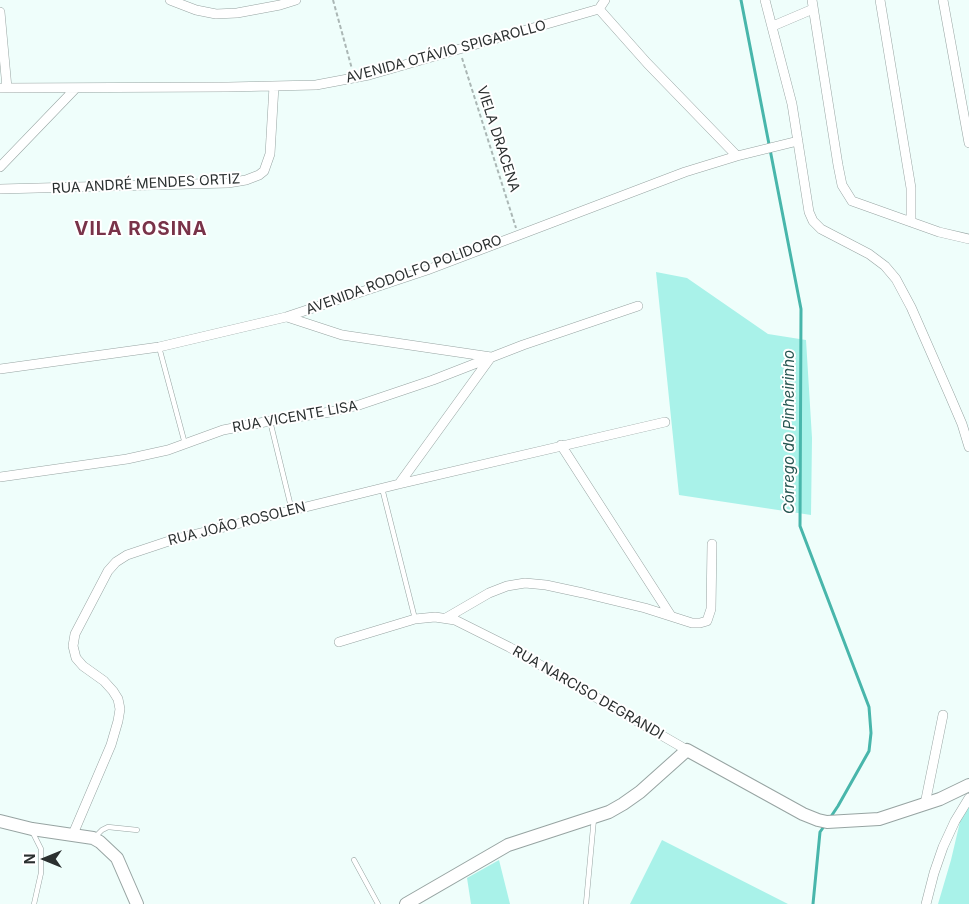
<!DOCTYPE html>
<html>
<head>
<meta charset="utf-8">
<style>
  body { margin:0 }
  #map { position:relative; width:969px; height:904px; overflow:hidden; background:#effefb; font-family:Inter,sans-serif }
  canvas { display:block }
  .north { position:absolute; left:20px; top:834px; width:50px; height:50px; -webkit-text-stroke:4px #fff; paint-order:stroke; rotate:270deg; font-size:14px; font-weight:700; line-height:20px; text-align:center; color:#2b3030 }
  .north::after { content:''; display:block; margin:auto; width:18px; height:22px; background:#2b3030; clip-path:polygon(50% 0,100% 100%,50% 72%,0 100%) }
</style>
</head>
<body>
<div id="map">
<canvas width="969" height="904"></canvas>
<div class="north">N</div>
</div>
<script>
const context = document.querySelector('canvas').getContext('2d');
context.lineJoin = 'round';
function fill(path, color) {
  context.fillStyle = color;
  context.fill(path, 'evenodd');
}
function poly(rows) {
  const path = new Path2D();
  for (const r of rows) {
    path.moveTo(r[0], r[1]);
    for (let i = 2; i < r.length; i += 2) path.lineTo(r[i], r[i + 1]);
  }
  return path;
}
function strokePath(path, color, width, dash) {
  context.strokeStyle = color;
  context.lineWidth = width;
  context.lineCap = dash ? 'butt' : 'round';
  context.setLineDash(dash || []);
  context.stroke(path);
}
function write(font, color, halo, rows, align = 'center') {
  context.font = font + ' Inter,sans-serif';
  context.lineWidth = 4;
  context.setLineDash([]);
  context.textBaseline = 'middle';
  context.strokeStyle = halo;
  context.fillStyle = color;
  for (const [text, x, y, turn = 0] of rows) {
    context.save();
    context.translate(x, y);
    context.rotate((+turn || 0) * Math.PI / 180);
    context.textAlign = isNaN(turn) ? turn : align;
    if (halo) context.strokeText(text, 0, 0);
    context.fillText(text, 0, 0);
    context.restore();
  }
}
fill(poly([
  [656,272,687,278,768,334,806,340,812,438,811,515,679,495],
  [969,805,969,904,938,904,951,860,963,809],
  [662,840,788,904,630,904],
  [499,860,510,904,471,904,467,878]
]), '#a9f2e9');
strokePath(poly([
  [741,0,801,309,800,526,869,707,871,733,869,751,838,806,830,818],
  [813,904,820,832,825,825]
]), '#48b6ab', 3);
const lane = poly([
  [159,347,185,444],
  [270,421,292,511],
  [382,488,415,619],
  [32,831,41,849,41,873,34,904],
  [95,837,102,830,108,827,137,830],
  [354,860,378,904],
  [586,904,594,818]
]);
const street = poly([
  [170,0,196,10,216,14,237,13,280,5,296,0],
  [765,0,792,104,809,212,813,221,821,229,869,254,885,266,896,279,911,307,950,396,962,424,969,447],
  [812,0,838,165,842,185,852,201,939,232,969,239],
  [880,0,911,188,911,222],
  [943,0,969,143],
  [599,9,647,63,737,156],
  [599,9,605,0],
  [0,12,7,88],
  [773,26,813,9],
  [0,88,228,87,316,85,369,75,599,9],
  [0,167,76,88],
  [0,189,228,183,246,180,259,175,264,171,270,154,274,86],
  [287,317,342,335,491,357,399,484],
  [0,369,159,347,286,317,427,270,685,172,737,156,798,141],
  [561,445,671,616],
  [0,477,127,459,168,450,223,430,270,421,330,412,359,405,433,380,523,345,638,306],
  [446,618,489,593,507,586,525,583,546,585,583,593,645,608,692,623,700,623,707,621,711,609,712,544],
  [339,642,415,619,435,617,455,620,509,647,687,750],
  [925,804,943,715],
  [73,834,111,745,118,721,120,709,118,699,113,691,104,681,83,666,76,658,73,646,75,634,108,571,116,562,127,555,172,540,399,484,665,422],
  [926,904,934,873,943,847,955,821,969,798]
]);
const secondary = poly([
  [0,821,32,829,93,838,100,842,117,858,137,904],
  [406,904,508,845,609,812,623,804,640,792,687,750,803,814,818,820,827,822,879,819,940,799,969,785]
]);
strokePath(lane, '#97a4a2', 5.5);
strokePath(street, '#97a4a2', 10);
strokePath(secondary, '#97a4a2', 14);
strokePath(poly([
  [333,0,352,69],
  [462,58,516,228]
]), '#abb7b5', 2, [4, 2.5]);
strokePath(lane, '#fff', 4.5);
strokePath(street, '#fff', 9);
strokePath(secondary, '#fff', 12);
write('14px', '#2b3030', '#fff', [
  ["AVENIDA OTÁVIO SPIGAROLLO",446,52,-15],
  ["VIELA DRACENA",498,139,72],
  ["RUA ANDRÉ MENDES ORTIZ",146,184,-3],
  ["AVENIDA RODOLFO POLIDORO",404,275,-20],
  ["RUA VICENTE LISA",295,417,-10],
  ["RUA JOÃO ROSOLEN",237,524,-14],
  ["RUA NARCISO DEGRANDI",588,693,30]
]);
write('italic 15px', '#285752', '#fff', [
  ["Córrego do Pinheirinho",789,432,-90]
]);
context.letterSpacing = '1px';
write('bold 19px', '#793349', '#fff', [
  ["VILA ROSINA",141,229]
]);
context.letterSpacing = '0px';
</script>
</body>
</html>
